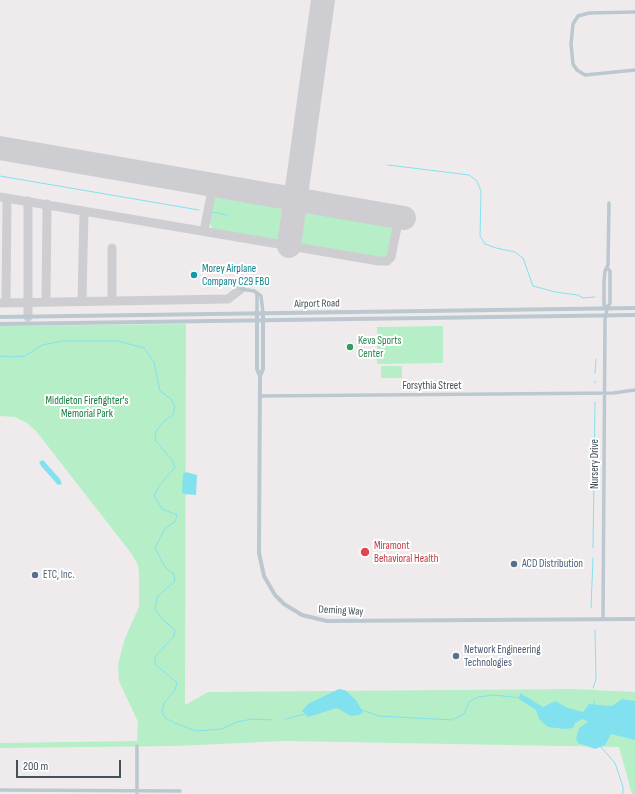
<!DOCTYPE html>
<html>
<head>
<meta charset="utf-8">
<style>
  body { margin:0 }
  #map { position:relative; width:635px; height:794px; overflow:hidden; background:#efebec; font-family:"Sofia Sans Condensed",sans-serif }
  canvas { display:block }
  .scale { position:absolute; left:16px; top:760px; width:105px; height:18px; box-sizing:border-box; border:2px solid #435159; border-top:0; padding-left:5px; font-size:12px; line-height:14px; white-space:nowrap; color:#435159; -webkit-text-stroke:3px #fff; paint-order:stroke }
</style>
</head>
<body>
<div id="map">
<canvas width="635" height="794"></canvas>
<div class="scale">200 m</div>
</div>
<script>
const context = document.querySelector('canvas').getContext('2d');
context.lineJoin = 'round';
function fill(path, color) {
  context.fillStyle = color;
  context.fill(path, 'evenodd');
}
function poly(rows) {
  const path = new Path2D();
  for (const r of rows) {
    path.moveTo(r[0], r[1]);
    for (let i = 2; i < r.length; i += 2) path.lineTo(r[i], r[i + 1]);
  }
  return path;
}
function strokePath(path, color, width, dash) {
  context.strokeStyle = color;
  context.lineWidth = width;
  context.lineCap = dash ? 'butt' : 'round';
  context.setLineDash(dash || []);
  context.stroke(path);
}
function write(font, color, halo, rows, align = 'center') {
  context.font = font + ' "Sofia Sans Condensed",sans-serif';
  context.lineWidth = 4;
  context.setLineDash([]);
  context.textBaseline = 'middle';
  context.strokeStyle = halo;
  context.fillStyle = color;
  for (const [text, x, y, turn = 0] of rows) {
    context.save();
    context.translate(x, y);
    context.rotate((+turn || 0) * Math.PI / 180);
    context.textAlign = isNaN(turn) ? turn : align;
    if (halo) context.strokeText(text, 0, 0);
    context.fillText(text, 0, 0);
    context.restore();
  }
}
fill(poly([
  [221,194,286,206,281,241,213,229,209,222,213,201,214,197],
  [305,209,389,224,394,231,390,252,386,257,380,258,300,245],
  [186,324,185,705,208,692,574,689,635,692,635,794,632,794,619,747,284,741,176,746,0,748,0,743,137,741,138,722,119,681,118,664,125,638,139,607,139,574,138,565,131,553,36,431,27,423,15,417,0,416,0,326],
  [443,326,443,363,377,364,377,327],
  [381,366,402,366,402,378,381,378]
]), '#b6efc7');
fill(poly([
  [43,460,60,479,62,484,58,485,41,466,39,462],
  [186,472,197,475,196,495,184,494,182,492,183,474],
  [339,689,345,690,356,700,363,712,359,715,351,716,337,708,308,717,302,711,308,704],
  [520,693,543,707,555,701,568,708,583,712,589,704,612,706,622,699,635,701,635,740,611,734,605,745,595,749,578,743,576,739,579,728,588,722,583,719,575,723,573,728,565,729,548,727,539,719,536,710,519,699]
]), '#82e1ee');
strokePath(poly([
  [388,165,469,175,477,181,481,191,480,236,485,244,496,248,515,252,523,258,533,286,555,292,578,295,583,298,595,297],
  [0,176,199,210],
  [212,212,227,215],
  [0,356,10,357,25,356,42,345,62,341,118,341,144,348,154,362,160,391,171,399,175,407,173,415,164,421,156,431,155,440,172,460,175,467,159,486,154,496,162,509,177,515,175,522,165,528,155,548,165,567,174,574,175,581,157,597,155,609,161,618,175,630,174,636,155,657,155,664,177,683,175,690,164,703,162,712,165,718,175,723,196,731,222,729,237,722,252,719,273,720],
  [595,373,596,359],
  [595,381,595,383],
  [593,548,595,402],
  [591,608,593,558],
  [593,688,596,680,595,630],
  [594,700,594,705],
  [362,710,379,716,452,720,464,714,469,702,478,697,494,695,521,698],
  [285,719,305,714],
  [600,746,615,763,623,787,623,794]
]), '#82e1ee', 1);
strokePath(poly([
  [0,197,379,261,387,261,391,257,399,217],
  [28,201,28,317],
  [204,231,213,185],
  [112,300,112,248],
  [46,302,47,204],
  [82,302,84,211],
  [0,303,228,299,241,289],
  [6,303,7,198]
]), '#ceced2', 9);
strokePath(poly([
  [0,148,404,218],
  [289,246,323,0]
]), '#ceced2', 24);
strokePath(poly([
  [635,12,589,13,578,16,573,24,571,44,573,64,577,70,585,75,635,70],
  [241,289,254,291,261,296,263,313],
  [607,308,604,305,604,282,605,271,608,265,609,203],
  [257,313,257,293],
  [260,396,613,393,635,390],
  [603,619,605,320,607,308,610,303,610,271,607,268],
  [0,790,180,791],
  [137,794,137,746]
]), '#bbc8cf', 3.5);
strokePath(poly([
  [257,313,257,369,260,376],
  [263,313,263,369,260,376,259,553,264,576,275,595,284,604,302,615,327,621,635,619],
  [0,317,635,308],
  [0,324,635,315]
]), '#bbc8cf', 4);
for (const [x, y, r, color] of [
  [194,275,4,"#0f9aa8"],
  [350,347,4,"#2e9e5b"],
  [365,552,5,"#e0444e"],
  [514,564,4,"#5c6f8a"],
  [35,575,4,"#5c6f8a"],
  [456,656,4,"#5c6f8a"]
]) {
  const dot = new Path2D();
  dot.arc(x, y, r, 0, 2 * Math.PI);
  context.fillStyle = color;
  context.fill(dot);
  strokePath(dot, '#fff', 1.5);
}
write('11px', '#0d838f', '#fff', [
  ["Morey Airplane",202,269],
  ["Company C29 FBO",202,282]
], 'left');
write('11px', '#435159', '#fff', [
  ["Airport Road",317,304,-1],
  ["Forsythia Street",432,386],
  ["Nursery Drive",595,464,-90],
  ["Deming Way",341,611,3]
]);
write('11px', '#27864d', '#fff', [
  ["Keva Sports",358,341],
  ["Center",358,354]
], 'left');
write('11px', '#137c3e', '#fff', [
  ["Middleton Firefighter's",87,401],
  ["Memorial Park",87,414]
]);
write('11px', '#be3a42', '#fff', [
  ["Miramont",374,546],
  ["Behavioral Health",374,559]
], 'left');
write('11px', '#4e5e75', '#fff', [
  ["ACD Distribution",522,564],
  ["ETC, Inc.",43,575],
  ["Network Engineering",464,650],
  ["Technologies",464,663]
], 'left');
</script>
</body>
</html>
